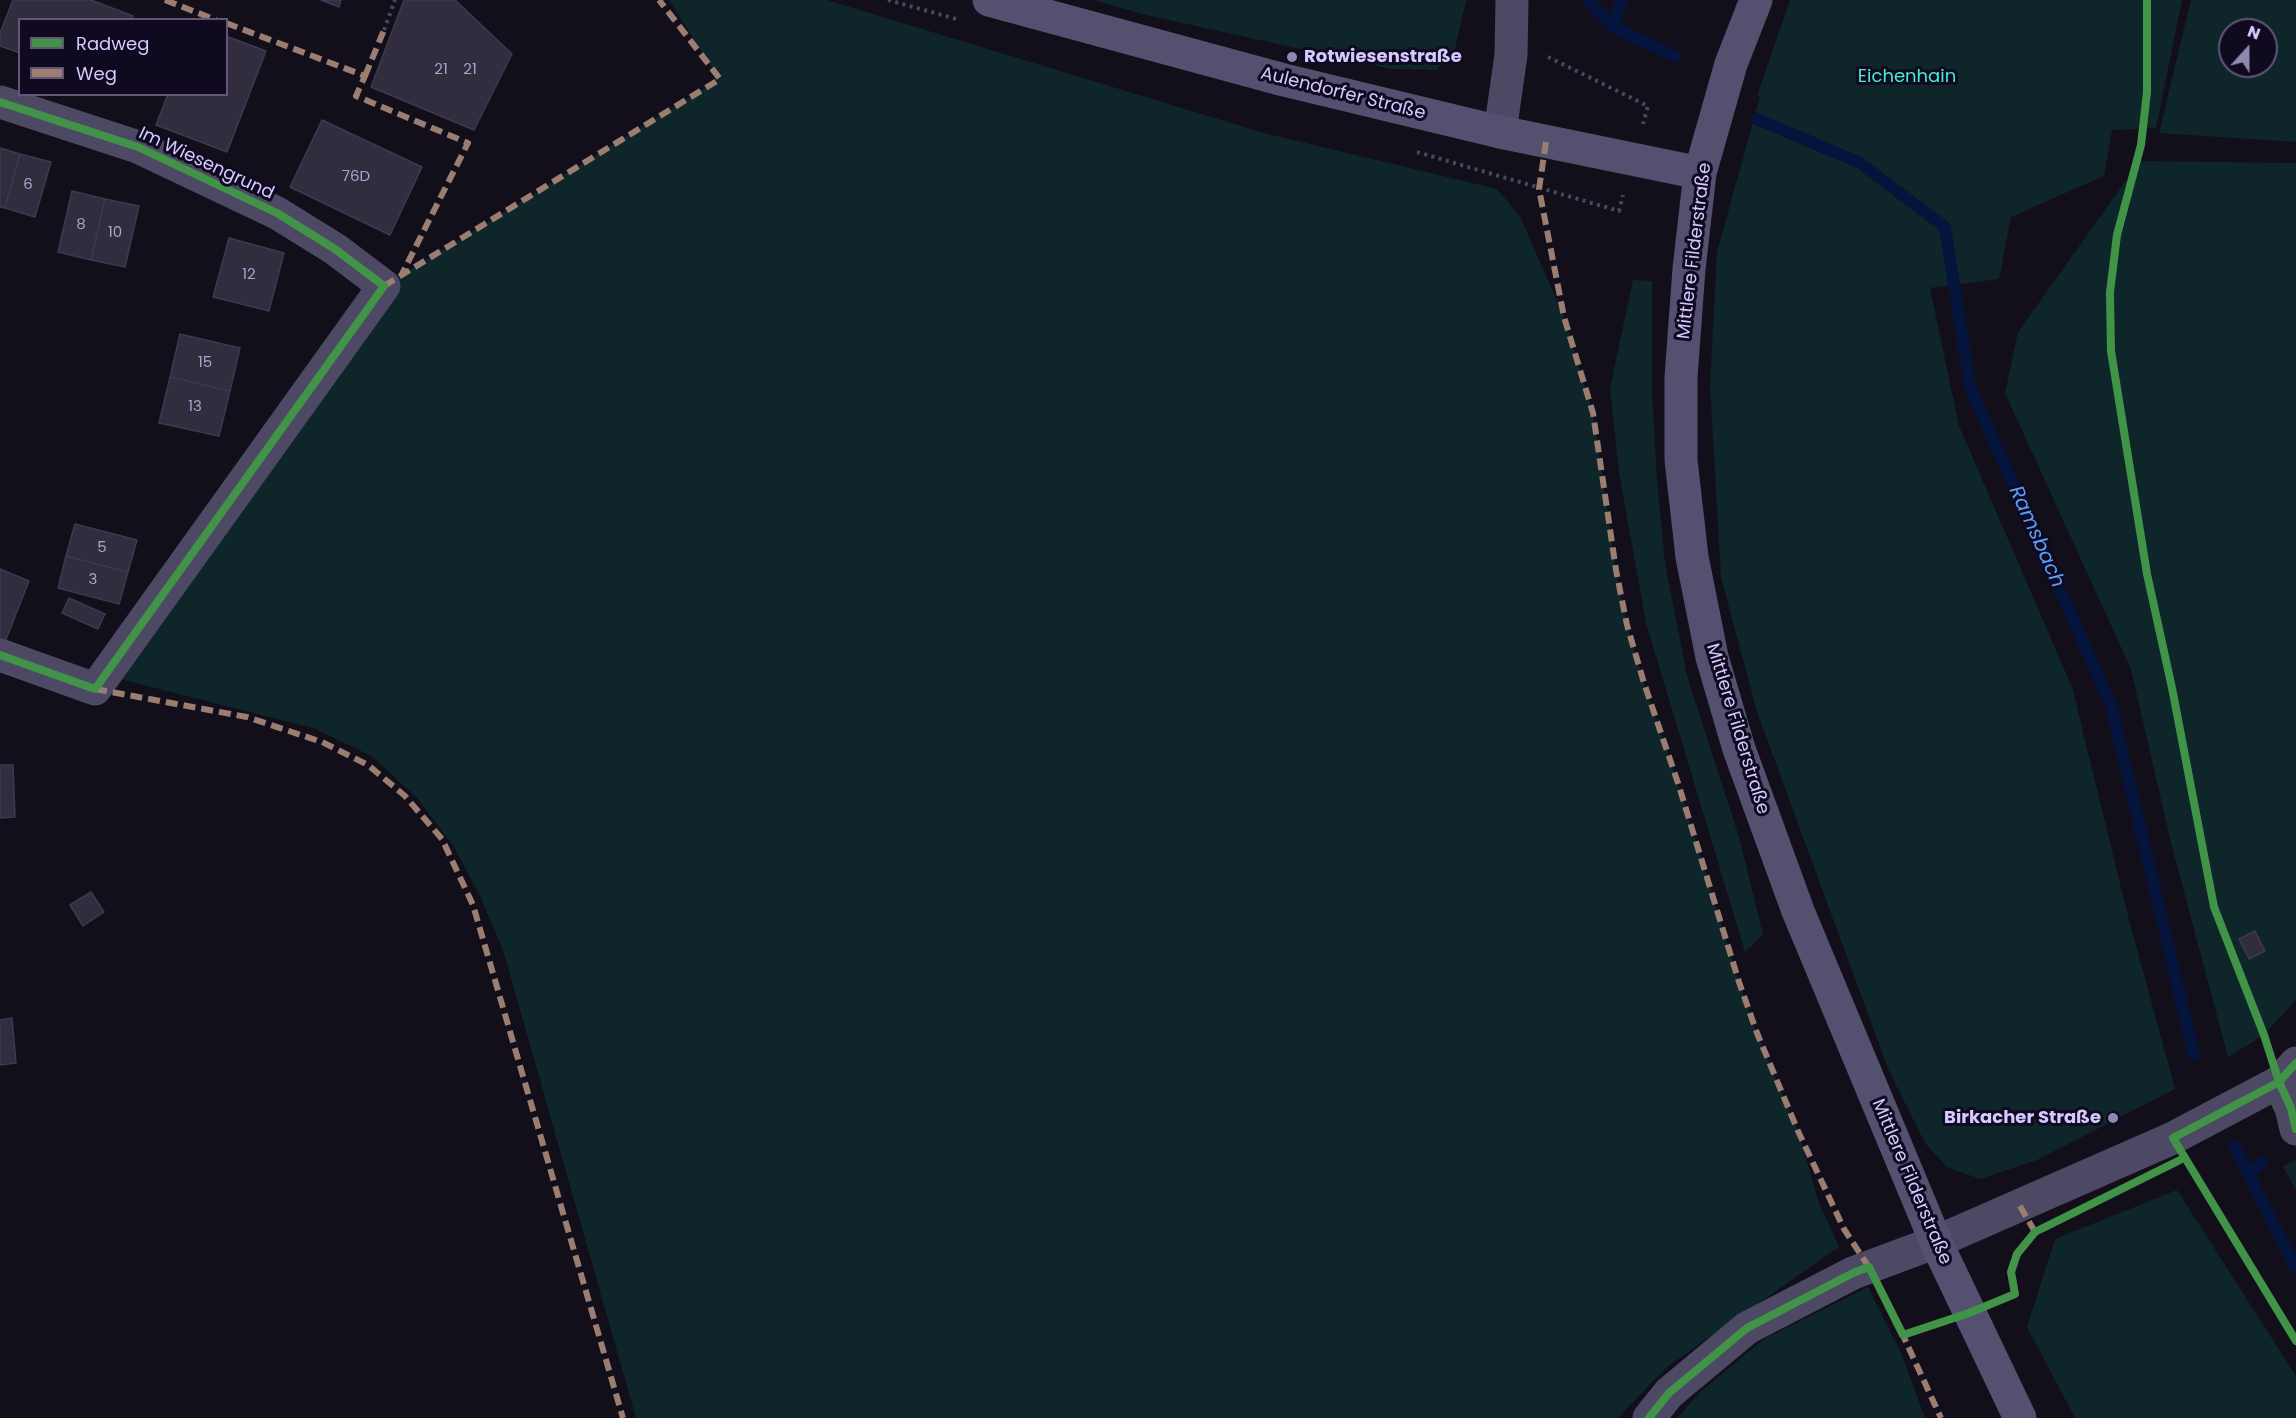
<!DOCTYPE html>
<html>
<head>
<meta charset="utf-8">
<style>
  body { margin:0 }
  #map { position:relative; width:2296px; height:1418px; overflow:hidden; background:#120f1b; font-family:Poppins,sans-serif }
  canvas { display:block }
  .legend { position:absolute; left:18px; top:18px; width:210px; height:78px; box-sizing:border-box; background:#100a20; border:2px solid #5f5679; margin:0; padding:8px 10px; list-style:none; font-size:18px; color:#d5c9ff }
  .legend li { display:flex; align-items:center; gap:12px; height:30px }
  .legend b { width:30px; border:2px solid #5f5679 }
  .north { position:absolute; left:2218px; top:18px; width:60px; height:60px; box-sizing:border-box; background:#100a20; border:2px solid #5f5679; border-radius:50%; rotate:21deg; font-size:16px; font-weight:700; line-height:24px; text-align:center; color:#d5c9ff }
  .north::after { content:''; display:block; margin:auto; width:21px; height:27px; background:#9188af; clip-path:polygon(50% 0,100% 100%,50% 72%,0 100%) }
</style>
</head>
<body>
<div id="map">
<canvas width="2296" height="1418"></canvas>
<ul class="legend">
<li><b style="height:8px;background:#419447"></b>Radweg</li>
<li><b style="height:8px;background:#9b7d72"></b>Weg</li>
</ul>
<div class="north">N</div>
</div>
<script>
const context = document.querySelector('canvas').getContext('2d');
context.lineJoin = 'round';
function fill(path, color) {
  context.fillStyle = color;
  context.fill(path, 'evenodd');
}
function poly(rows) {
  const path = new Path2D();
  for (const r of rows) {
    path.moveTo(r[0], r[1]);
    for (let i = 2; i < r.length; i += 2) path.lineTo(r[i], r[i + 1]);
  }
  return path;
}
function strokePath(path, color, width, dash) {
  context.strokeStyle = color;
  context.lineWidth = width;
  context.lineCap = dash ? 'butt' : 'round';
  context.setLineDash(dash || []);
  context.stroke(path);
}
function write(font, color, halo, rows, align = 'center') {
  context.font = font + ' Poppins,sans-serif';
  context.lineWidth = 6;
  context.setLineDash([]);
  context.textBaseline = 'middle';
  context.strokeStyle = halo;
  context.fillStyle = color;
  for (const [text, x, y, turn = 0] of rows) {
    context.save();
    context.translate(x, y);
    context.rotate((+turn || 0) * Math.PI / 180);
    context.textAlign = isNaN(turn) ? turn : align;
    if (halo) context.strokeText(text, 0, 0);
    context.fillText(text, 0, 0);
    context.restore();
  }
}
fill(poly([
  [669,0,827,0,1264,133,1497,189,1520,216,1564,317,1593,413,1616,570,1627,625,1644,683,1678,783,1739,982,1757,1033,1798,1131,1819,1203,1839,1247,1667,1367,1618,1418,636,1418,503,950,480,896,454,847,418,799,373,757,316,729,116,678,384,286,719,79],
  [1093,0,1466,0,1455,49,1436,70,1391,69,1142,14],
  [1790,0,2182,0,2156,128,2112,130,2104,176,2011,217,1999,279,1930,288,1959,426,2072,687,2128,916,2175,1089,2037,1160,1980,1179,1947,1167,1925,1143,1889,1071,1757,712,1721,577,1710,386,1717,252,1760,97,1757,96],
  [2191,0,2296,0,2296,142,2159,133],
  [2230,30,2266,30,2266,66,2230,66],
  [2140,161,2296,163,2296,1000,2264,1035,2228,1057,2171,843,2131,669,2005,393,2018,332],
  [1633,280,1652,281,1652,392,1657,479,1665,563,1687,676,1740,840,1763,935,1745,952,1646,623,1619,473,1610,388],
  [2296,1159,2296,1190,2283,1167],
  [2177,1190,2296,1376,2296,1418,2075,1418,2027,1327,2055,1239],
  [1868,1287,1902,1355,1925,1418,1677,1418,1700,1392,1764,1339]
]), '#0e2529');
strokePath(poly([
  [1588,0,1613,27,1674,56],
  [1613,27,1621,0],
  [1757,119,1860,163,1945,227,1970,387,2111,705,2194,1055],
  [2235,1147,2296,1268],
  [2249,1174,2262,1162]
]), '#05143d', 12);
const building = poly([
  [13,0,91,0,133,16,131,20,20,20,20,53,0,46,0,33,13,0],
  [321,0,341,0,339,7,321,0],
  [404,0,455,0,512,54,474,130,371,87,404,0],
  [226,36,266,51,227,152,156,125,168,94,226,94,226,36],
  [322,120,422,167,390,235,290,187,322,120],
  [0,148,20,154,5,208,0,207,0,148],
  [20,154,51,162,35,217,5,208,20,154],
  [72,191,105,199,91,260,58,252,72,191],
  [105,199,139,206,125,267,91,260,105,199],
  [229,238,284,253,269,311,213,297,229,238],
  [180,334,240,348,230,391,170,377,180,334],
  [170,377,230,391,219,436,159,423,170,377],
  [75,524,137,540,128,572,66,556,75,524],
  [66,556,128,572,119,604,58,588,66,556],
  [0,569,29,581,5,642,0,640,0,569],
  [69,598,105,614,98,629,62,613,69,598],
  [0,765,13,765,15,817,0,818,0,765],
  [91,892,104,912,83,926,70,905,91,892],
  [2255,931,2265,951,2249,959,2239,939,2255,931],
  [12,1018,16,1063,0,1065,0,1020,12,1018]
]);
fill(building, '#312c3e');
strokePath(building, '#3f3850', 1.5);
strokePath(poly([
  [888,0,960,20],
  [384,30,395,0],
  [1548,57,1648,106,1643,124],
  [1417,152,1619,211,1623,195],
  [2003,1299,2015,1294,2011,1272,2017,1254,2024,1243],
  [1903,1335,1937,1323]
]), '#414d5e', 4, [3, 4.5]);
strokePath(poly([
  [0,102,138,147,277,213,335,249,384,286,95,689,0,655],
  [1500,132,1511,55,1512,0],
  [2279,1082,2291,1108,2296,1129],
  [1649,1418,1669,1393,1747,1328,1853,1273,1936,1242]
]), '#4d4965', 33);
strokePath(poly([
  [1936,1242,2173,1138,2279,1082,2296,1063]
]), '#4d4965', 33);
strokePath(poly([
  [989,0,1284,80,1500,132,1700,173],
  [1756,0,1731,64,1700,173,1689,269,1681,377,1681,460,1692,557,1712,657,1739,749,1798,911,1936,1242,2020,1418]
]), '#54506f', 33);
strokePath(poly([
  [165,0,216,20],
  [226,23,365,76,356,96,468,143,402,274],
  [365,76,384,30],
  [1546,142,1539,189,1564,317,1593,413,1616,570,1627,625,1644,683,1678,783,1739,982,1757,1033,1798,1131,1844,1229,1872,1272],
  [384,286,720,79,659,0],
  [95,689,247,717,322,742,368,765,405,796,442,839,473,905,623,1418],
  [2020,1206,2035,1232],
  [1901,1331,1941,1418]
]), '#9b7d72', 6, [12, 6]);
strokePath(poly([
  [2147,0,2147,92,2141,145,2117,235,2110,292,2111,351,2147,574,2172,688,2214,907,2264,1035,2279,1082,2291,1108,2296,1129],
  [0,102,138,147,277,213,335,249,384,286,95,689,0,655],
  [2296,1063,2279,1082,2173,1138,2296,1341],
  [1649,1418,1669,1393,1747,1328,1853,1273,1869,1267,1903,1335,1969,1313,2015,1294,2011,1272,2017,1254,2035,1232,2184,1158]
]), '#419447', 8);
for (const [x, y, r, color] of [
  [1292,57,6,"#9188af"],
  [2113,1118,6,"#9188af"]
]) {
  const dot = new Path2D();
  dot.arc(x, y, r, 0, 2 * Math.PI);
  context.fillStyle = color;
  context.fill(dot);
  strokePath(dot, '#100a20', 2);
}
write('15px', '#aca2cf', null, [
  ["21",441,70],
  ["21",470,70],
  ["76D",356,177],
  ["6",28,185],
  ["8",81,225],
  ["10",115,233],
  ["12",249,275],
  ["15",205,363],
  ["13",195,407],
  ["5",102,548],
  ["3",93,580]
]);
write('bold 18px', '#d5c9ff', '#100a20', [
  ["Rotwiesenstraße",1304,57],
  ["Birkacher Straße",2101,1118,"right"]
], 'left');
write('18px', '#49ebd3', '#100a20', [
  ["Eichenhain",1907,77]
]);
write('18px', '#d5c9ff', '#100a20', [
  ["Aulendorfer Straße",1343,94,14],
  ["Im Wiesengrund",206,164,25],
  ["Mittlere Filderstraße",1695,251,-83],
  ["Mittlere Filderstraße",1737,729,73],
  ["Mittlere Filderstraße",1911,1182,67]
]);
write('italic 20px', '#57a0ff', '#100a20', [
  ["Ramsbach",2036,537,66]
]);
</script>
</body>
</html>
